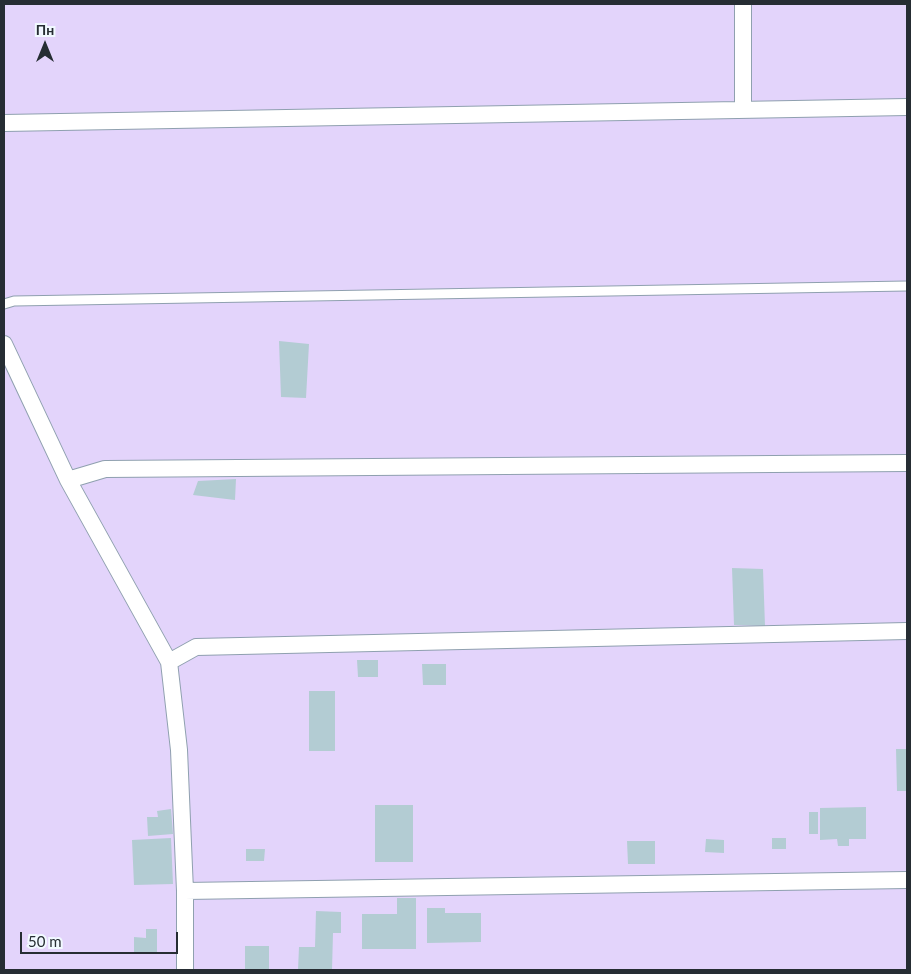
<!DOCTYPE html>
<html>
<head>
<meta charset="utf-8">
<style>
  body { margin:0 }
  #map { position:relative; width:911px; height:974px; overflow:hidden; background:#f1f9ff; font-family:Lato,sans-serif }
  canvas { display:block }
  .frame { position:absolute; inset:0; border:5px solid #262d33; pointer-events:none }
  .north { position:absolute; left:20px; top:20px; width:50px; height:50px; -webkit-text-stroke:4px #f1f9ff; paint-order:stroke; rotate:0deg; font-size:14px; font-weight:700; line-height:20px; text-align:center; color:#262d33 }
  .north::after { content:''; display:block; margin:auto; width:18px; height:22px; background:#262d33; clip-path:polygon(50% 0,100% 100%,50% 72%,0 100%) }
  .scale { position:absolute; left:20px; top:932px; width:158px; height:22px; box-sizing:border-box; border:2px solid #262d33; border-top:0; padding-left:6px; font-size:15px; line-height:18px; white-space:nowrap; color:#262d33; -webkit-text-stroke:4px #f1f9ff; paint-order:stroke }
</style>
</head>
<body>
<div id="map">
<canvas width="911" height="974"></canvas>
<div class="frame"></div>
<div class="north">Пн</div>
<div class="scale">50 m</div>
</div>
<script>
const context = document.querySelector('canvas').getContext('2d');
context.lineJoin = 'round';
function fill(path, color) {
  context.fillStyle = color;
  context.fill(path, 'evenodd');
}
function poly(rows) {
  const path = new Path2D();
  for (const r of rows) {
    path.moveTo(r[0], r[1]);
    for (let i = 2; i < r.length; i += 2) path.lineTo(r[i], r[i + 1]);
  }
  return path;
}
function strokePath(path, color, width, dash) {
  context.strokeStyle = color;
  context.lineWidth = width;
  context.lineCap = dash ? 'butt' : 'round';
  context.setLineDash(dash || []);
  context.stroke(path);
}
fill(poly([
  [4,4,907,4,907,970,4,970]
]), '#e3d4fb');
fill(poly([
  [279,341,309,344,306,398,281,397],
  [236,479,235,500,193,495,198,481],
  [732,568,763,569,765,626,734,625],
  [357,660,378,660,378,677,358,677],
  [422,664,446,664,446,685,423,685],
  [309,691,335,691,335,751,309,751],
  [896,749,907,749,907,791,897,791],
  [375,805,413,805,413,862,375,862],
  [866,807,866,839,849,839,849,846,838,846,837,839,820,840,820,808],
  [171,809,173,834,148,836,147,817,158,817,157,811],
  [809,812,818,812,818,834,809,834],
  [171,838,173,884,134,885,132,840],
  [772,838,786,838,786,849,772,849],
  [706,839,724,840,724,853,705,852],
  [627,841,655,841,655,864,628,864],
  [246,849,265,849,264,861,246,861],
  [397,898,416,898,416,949,362,949,362,914,397,914],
  [427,908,445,908,445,913,481,913,481,942,427,943],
  [316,911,341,912,341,933,333,933,332,970,298,970,299,947,315,947],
  [146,929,157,929,157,952,134,952,134,937,146,938],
  [245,946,269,946,269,970,245,970]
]), '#b3ccd3');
const lane = poly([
  [4,304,14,301,907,286]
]);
const street = poly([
  [743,4,743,110],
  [4,123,907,107],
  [4,344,68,480,169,662,179,750,185,891,185,970],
  [68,480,105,469,907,463],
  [169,662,196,647,907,631],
  [185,891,907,880]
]);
strokePath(lane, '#8fa0af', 11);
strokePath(street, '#8fa0af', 18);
strokePath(lane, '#fff', 9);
strokePath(street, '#fff', 16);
</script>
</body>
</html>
